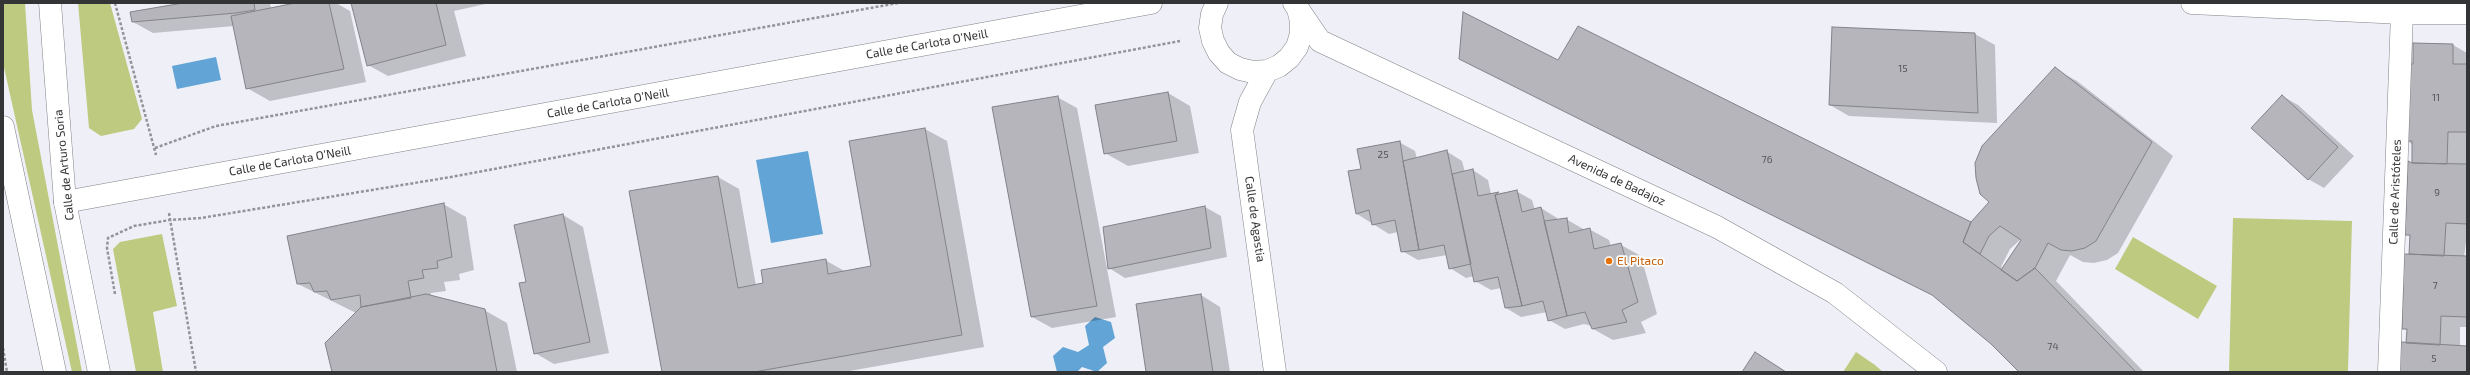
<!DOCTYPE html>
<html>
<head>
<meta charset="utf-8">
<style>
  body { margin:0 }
  #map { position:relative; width:2470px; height:375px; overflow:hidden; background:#eff0f7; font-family:"Exo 2",sans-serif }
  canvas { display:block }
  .frame { position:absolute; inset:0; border:4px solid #333436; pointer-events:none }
</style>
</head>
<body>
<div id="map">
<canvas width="2470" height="375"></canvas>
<div class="frame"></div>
</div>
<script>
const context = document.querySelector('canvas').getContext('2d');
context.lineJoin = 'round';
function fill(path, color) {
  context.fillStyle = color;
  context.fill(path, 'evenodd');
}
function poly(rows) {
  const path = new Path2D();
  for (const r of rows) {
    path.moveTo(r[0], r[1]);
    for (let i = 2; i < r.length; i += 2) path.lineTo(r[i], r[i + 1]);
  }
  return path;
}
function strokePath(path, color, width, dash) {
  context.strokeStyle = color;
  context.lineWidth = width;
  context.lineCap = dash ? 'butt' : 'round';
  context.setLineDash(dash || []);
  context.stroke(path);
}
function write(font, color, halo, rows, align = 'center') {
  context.font = font + ' "Exo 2",sans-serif';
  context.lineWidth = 3.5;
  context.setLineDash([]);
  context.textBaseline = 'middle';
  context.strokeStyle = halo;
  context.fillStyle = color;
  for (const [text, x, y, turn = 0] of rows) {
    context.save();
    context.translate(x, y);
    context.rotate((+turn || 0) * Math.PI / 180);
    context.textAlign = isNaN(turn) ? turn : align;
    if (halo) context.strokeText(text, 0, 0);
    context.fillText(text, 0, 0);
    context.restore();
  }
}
fill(poly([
  [3,3,25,3,32,110,82,372,72,372,3,63],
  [78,3,110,3,142,119,134,129,101,136,89,128],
  [2233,218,2352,221,2348,372,2229,372],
  [162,234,177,306,153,312,163,372,136,372,113,249,120,242],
  [2133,237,2217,286,2198,319,2115,269],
  [1856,352,1875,365,1883,372,1843,372]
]), '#beca80');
fill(poly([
  [216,57,221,80,177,89,172,66],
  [808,151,823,234,771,243,756,160],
  [1095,317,1111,322,1115,338,1103,347,1107,363,1097,372,1082,367,1077,372,1057,372,1053,356,1063,347,1078,352,1089,345,1085,326]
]), '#61a4d5');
fill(poly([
  [189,3,270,3,271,9,301,3,336,3,350,11,366,82,270,101,247,88,234,26,153,33,133,22],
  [352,3,490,3,454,11,466,56,388,76,368,65],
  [1975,34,1995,45,1997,123,1849,116,1830,105],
  [2414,44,2453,45,2467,53,2467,234,2464,257,2467,257,2467,327,2460,327,2460,347,2467,347,2467,372,2400,372,2407,344,2408,331,2403,328,2410,255,2411,237,2406,234,2413,145,2406,140],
  [1460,58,1558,62,1971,223,1990,202,2055,69,2077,81,2173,156,2118,253,2107,260,2094,263,2083,262,2070,255,2056,281,2144,372,2021,372,1992,344,1938,298],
  [2021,239,2023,240,2003,269,2001,267,2010,249],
  [1168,93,1190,106,1199,153,1128,166,1105,153],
  [2282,96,2298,105,2354,156,2324,188,2308,179],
  [1057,97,1077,108,1116,317,1052,328,1032,317],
  [925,129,947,141,984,347,844,372,663,372,718,177,739,189,756,286,825,260,846,272,872,267],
  [1399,142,1415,151,1417,159,1446,151,1462,161,1465,172,1473,170,1488,180,1491,194,1516,191,1532,200,1535,210,1541,208,1557,218,1557,220,1566,219,1585,230,1589,229,1609,240,1611,247,1621,245,1641,256,1657,314,1641,322,1646,333,1613,340,1593,329,1592,326,1584,324,1565,329,1549,320,1547,312,1521,317,1506,308,1501,288,1491,290,1475,281,1474,276,1466,278,1450,268,1447,255,1418,260,1402,251,1398,232,1389,234,1357,214,1362,170],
  [443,204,466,217,474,270,459,274,460,280,444,282,446,291,431,293,431,296,484,310,507,323,517,372,333,372,356,313,298,284],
  [1205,207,1221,216,1227,257,1125,278,1109,268],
  [563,215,583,227,609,353,554,364,535,353],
  [1201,295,1220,307,1230,372,1147,372]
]), '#0003');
const building = poly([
  [183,3,254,3,255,10,236,13,132,22,130,12,183,3],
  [295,3,329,3,344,69,246,89,231,16,295,3],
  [351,3,436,3,446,45,367,66,351,3],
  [1463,12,1558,60,1578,26,1971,222,1963,242,2017,281,2035,268,2136,372,2019,372,1991,344,1932,295,1459,59,1463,12],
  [1832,27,1975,33,1978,113,1829,105,1832,27],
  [2413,43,2453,44,2453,64,2467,64,2467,132,2448,132,2447,164,2412,163,2412,141,2405,141,2406,64,2413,64,2413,43],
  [2055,67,2152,142,2096,241,2085,248,2072,251,2061,250,2048,243,2035,268,2017,281,2001,270,2021,240,2000,226,1989,236,1980,254,1963,242,1971,222,1989,202,1980,194,1976,178,1975,163,1982,146,2055,67],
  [1168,92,1177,141,1104,154,1095,105,1168,92],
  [2282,95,2338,147,2308,180,2251,128,2282,95],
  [1058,96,1097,306,1031,317,992,107,1058,96],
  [925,128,962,335,754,372,662,372,629,191,718,176,738,288,763,283,761,270,826,259,828,274,871,266,849,141,925,128],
  [1400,141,1403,161,1419,250,1401,252,1395,220,1372,225,1369,210,1356,214,1348,171,1361,169,1357,149,1400,141],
  [1447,150,1471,264,1449,269,1444,245,1419,250,1403,161,1447,150],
  [2408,161,2412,163,2467,164,2467,224,2446,223,2444,256,2409,254,2410,235,2405,235,2408,161],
  [1473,169,1478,196,1499,192,1495,195,1522,306,1505,308,1498,277,1474,282,1452,174,1473,169],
  [1517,190,1522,212,1541,207,1567,316,1548,321,1543,301,1522,306,1495,195,1517,190],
  [444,203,452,257,437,261,438,268,422,270,424,278,408,281,411,298,361,307,360,295,331,300,327,291,314,292,310,283,297,284,287,236,444,203],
  [1205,206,1211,248,1108,269,1103,227,1205,206],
  [563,214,590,342,534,354,519,283,526,282,514,225,563,214],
  [1567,218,1569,233,1590,228,1594,249,1621,243,1638,302,1622,310,1627,322,1592,329,1585,312,1567,316,1544,221,1567,218],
  [2404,254,2467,256,2467,317,2441,316,2440,345,2406,343,2407,329,2402,329,2404,254],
  [426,294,485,309,497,372,332,372,325,343,361,307,426,294],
  [1201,294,1213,372,1146,372,1136,304,1201,294],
  [2401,342,2467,346,2467,372,2399,372,2401,342],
  [1755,352,1786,372,1742,372,1755,352]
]);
fill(building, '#b5b5bb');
strokePath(building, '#828288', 1);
const minor = poly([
  [1217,3,1212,14,1210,28,1213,41,1219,53,1228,63,1240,69,1253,72,1267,71,1279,66,1289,58,1297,47,1301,34,1301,21,1298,9],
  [1294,3,1320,41,1717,227,1835,293,1936,372],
  [2192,3,2402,13,2467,13],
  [1267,71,1250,102,1242,130,1275,372],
  [65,202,1151,3],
  [2389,372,2402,13]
]);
const major = poly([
  [50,3,65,202,99,372],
  [3,127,55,372]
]);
strokePath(minor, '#818288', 23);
strokePath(major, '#818288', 23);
strokePath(poly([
  [115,3,156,155],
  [155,148,216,126,898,3],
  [169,213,196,372],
  [115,294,107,248,108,238,134,226,170,220,201,218,451,177,1180,41],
  [3,348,7,372]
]), '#939499', 2.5, [3, 2]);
strokePath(minor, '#fff', 22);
strokePath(major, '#fff', 22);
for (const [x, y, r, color] of [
  [1609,261,4,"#e8710a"]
]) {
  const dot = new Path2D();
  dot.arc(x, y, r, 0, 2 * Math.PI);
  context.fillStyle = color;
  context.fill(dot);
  strokePath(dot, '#fefefe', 1.5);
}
write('10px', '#545457', null, [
  ["15",1903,69],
  ["11",2436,98],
  ["25",1383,155],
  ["76",1767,160],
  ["9",2437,193],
  ["7",2435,286],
  ["74",2053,347],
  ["5",2434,359]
]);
write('12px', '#333436', '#fefefe', [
  ["Calle de Carlota O’Neill",927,44,-10],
  ["Calle de Carlota O’Neill",608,103,-10],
  ["Calle de Carlota O’Neill",290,161,-10],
  ["Calle de Arturo Soria",64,165,-96],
  ["Avenida de Badajoz",1617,180,25],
  ["Calle de Aristóteles",2395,192,-88],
  ["Calle de Agastia",1255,219,82]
]);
write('12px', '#c56008', '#fefefe', [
  ["El Pitaco",1617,261]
], 'left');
</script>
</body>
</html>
